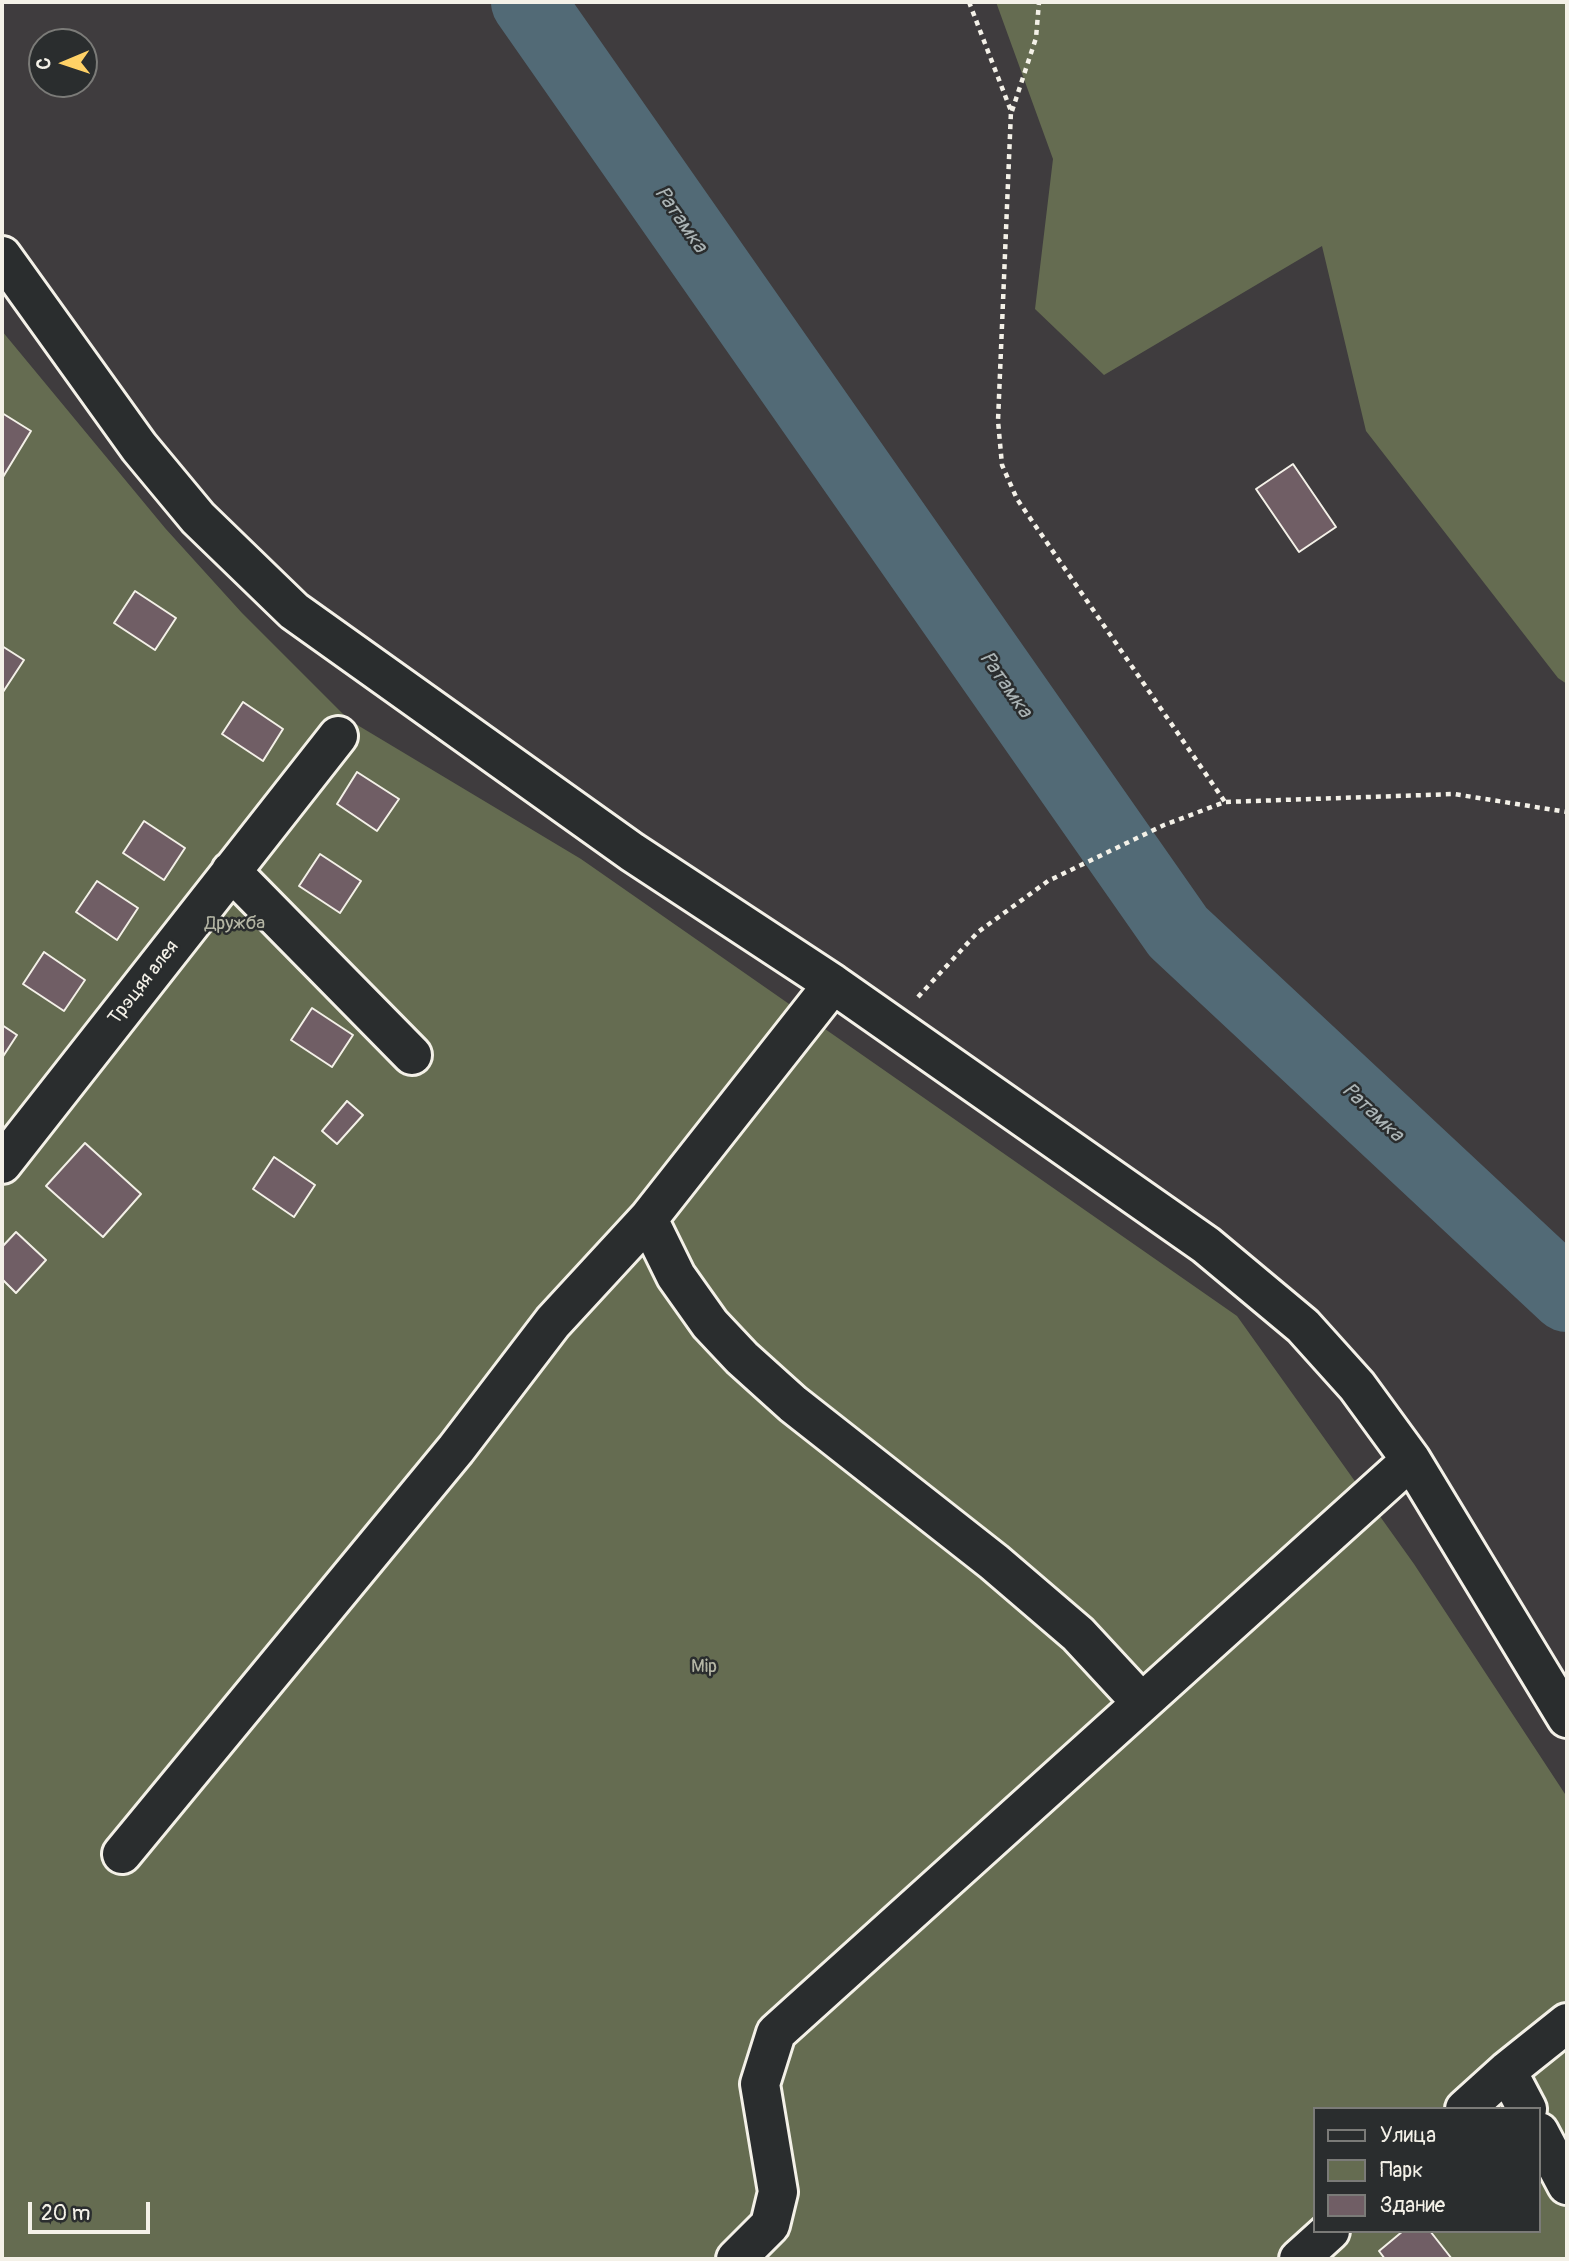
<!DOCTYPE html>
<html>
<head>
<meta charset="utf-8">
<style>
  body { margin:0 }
  #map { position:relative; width:1569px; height:2261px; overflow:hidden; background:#3f3c3e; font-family:Pangolin,sans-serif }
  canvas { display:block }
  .frame { position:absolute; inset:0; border:4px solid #f4f1e8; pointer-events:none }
  .legend { position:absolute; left:1313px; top:2107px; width:228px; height:126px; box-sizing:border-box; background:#2a2d2e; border:2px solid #7b7b78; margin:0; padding:9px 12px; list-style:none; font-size:21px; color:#f4f1e8 }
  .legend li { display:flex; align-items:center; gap:14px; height:35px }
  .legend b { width:35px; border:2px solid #7b7b78 }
  .north { position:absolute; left:28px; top:28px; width:70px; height:70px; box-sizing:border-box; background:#2a2d2e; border:2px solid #7b7b78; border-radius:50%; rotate:268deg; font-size:19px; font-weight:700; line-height:28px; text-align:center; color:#f4f1e8 }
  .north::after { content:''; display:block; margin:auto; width:24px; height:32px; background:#ffd166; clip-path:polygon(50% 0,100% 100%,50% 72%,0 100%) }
  .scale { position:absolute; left:28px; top:2202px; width:122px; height:32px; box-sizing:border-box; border:4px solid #f4f1e8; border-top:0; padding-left:9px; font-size:21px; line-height:24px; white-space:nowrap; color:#f4f1e8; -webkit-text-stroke:5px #2a2d2e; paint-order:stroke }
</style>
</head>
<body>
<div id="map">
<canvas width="1569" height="2261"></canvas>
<div class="frame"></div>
<ul class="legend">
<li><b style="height:9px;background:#2a2d2e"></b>Улица</li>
<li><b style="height:19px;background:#656c51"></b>Парк</li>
<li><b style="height:19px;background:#705e65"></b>Здание</li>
</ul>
<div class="north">С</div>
<div class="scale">20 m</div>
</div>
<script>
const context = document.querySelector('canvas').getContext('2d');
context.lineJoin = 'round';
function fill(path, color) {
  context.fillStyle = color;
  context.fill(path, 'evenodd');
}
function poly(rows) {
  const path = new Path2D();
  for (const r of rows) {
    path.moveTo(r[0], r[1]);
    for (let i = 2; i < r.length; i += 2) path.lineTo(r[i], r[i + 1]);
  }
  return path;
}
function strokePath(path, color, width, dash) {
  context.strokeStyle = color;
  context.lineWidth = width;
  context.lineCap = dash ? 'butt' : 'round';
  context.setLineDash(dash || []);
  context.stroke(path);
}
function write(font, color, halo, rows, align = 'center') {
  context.font = font + ' Pangolin,sans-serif';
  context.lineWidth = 5;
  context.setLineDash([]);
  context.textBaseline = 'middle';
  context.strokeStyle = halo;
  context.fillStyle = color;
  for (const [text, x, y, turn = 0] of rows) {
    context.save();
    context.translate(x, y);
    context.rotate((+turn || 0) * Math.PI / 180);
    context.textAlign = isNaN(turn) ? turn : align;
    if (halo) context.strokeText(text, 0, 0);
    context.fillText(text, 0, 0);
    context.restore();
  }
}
fill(poly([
  [996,2,1567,2,1567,684,1558,678,1366,431,1322,246,1104,375,1035,309,1053,159],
  [2,331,165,528,242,613,349,720,581,859,1237,1316,1414,1564,1567,1797,1567,2259,2,2259],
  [1315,2109,1539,2109,1539,2231,1315,2231]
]), '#656c51');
strokePath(poly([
  [528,2,1178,932,1567,1295]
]), '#526a76', 74);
const building = poly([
  [2,413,31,431,3,477,2,476,2,413],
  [1293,464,1336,527,1299,552,1256,489,1293,464],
  [135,591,176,618,155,650,114,623,135,591],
  [2,646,24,660,3,692,2,691,2,646],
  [243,702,283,729,263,761,222,734,243,702],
  [357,772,399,799,377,831,337,804,357,772],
  [144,821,185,848,164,880,123,853,144,821],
  [320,854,361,881,340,913,299,886,320,854],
  [97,881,138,908,117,940,76,912,97,881],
  [44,952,85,980,64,1011,23,984,44,952],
  [312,1008,353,1035,332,1067,291,1040,312,1008],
  [2,1025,17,1035,2,1058,2,1025],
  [347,1101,363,1115,337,1144,322,1131,347,1101],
  [85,1143,141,1194,103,1237,46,1186,85,1143],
  [274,1157,315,1185,294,1217,253,1189,274,1157],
  [16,1232,46,1260,16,1293,2,1279,2,1247,16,1232],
  [1403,2231,1430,2231,1452,2259,1385,2259,1379,2251,1403,2231]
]);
fill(building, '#705e65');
strokePath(building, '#f4f1e8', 2);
const minor = poly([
  [2,256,139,447,198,518,294,611,632,852,833,984,1206,1245,1303,1326,1357,1386,1411,1460,1567,1718],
  [231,871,412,1055],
  [2,1164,338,736],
  [648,1219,676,1276,710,1324,742,1358,793,1404,994,1562,1078,1634,1141,1702],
  [122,1854,456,1449,553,1322,648,1219,833,984],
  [1507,2071,1527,2109],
  [1465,2109,1507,2071,1567,2023],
  [1539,2132,1567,2185],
  [736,2259,770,2225,778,2192,760,2084,776,2033,1411,1460],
  [1299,2259,1330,2231]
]);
strokePath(minor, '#f4f1e8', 44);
strokePath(poly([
  [969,2,1011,111,998,421,1002,465,1017,499,1225,802],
  [1012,111,1036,38,1039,2],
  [918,997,978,932,1048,881,1164,825,1225,802,1454,794,1567,812]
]), '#f4f1e8', 4.5, [5, 5]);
strokePath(minor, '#2a2d2e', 38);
write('19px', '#b4b5a4', '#2a2d2e', [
  ["Дружба",235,924],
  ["Мір",704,1667]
]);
write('19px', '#f4f1e8', '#2a2d2e', [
  ["Трэцяя алея",144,983,-52]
]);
write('italic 21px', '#abb4b5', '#2a2d2e', [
  ["Ратамка",680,220,55],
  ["Ратамка",1005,685,55],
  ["Ратамка",1372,1113,43]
]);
</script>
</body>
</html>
